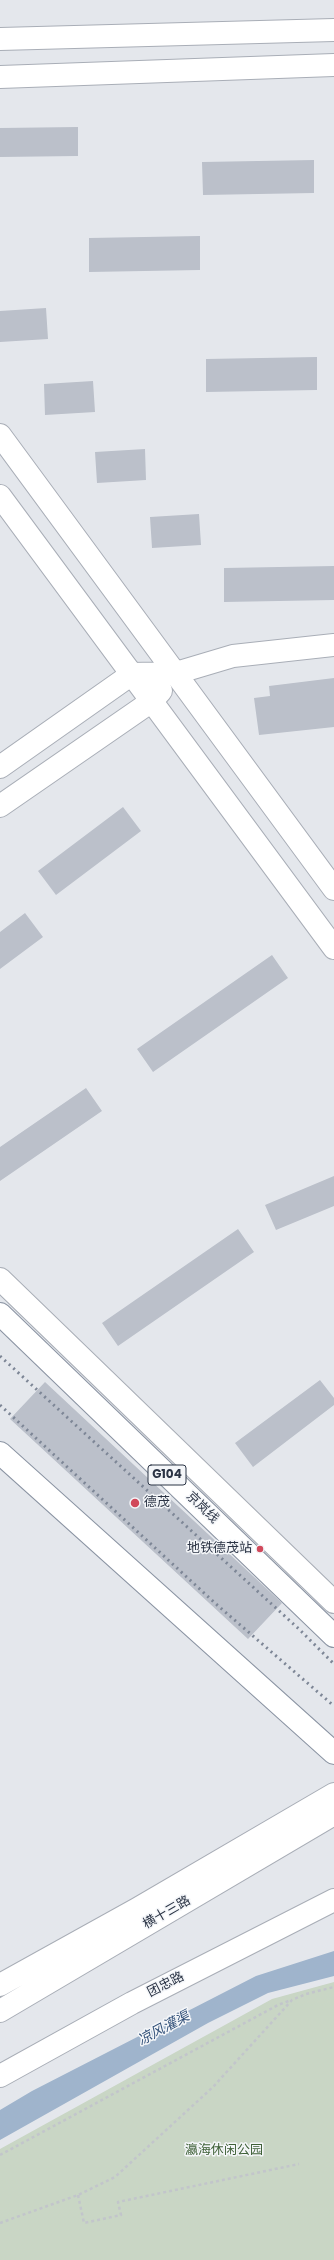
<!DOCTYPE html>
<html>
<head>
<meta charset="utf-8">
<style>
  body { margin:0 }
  canvas { display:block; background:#e4e7ec }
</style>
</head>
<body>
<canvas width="334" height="2260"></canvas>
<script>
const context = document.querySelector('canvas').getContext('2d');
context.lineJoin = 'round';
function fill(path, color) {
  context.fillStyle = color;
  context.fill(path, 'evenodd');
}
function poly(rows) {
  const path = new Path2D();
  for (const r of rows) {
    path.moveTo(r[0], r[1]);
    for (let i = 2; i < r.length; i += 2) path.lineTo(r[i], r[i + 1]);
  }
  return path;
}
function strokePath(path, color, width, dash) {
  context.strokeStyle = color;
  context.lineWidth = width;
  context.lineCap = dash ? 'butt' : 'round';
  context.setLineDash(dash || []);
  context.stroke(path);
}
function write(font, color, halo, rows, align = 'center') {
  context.font = font + ' Poppins,"Noto Sans SC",sans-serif';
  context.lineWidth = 3;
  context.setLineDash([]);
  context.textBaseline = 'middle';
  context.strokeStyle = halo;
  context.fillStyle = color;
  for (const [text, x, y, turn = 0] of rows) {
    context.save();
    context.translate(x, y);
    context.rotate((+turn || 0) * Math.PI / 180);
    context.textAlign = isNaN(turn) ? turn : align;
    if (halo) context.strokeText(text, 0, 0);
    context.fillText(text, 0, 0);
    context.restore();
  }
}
fill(poly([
  [334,1982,334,2260,0,2260,0,2149,272,1999]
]), '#c9d6c5');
fill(poly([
  [334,1951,334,1976,268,1993,208,2023,0,2140,0,2110,32,2091,256,1976]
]), '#9fb4cc');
fill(poly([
  [78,127,78,156,0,157,0,128],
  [314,160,314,193,203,195,202,162],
  [200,236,200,270,89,272,89,238],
  [46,308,48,339,0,342,0,311],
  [317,357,317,390,206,392,206,359],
  [93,381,95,412,45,415,44,384],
  [145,449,146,480,97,483,95,452],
  [199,514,201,545,152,548,150,517],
  [334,566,334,600,224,602,224,568],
  [334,678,334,727,259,735,254,698,270,696,269,686],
  [123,807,141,831,56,895,38,871],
  [25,913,43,937,0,969,0,932],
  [272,955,288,978,153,1072,137,1049],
  [86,1088,102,1111,0,1181,0,1147],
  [334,1176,334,1206,276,1230,265,1205],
  [238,1229,254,1252,118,1346,102,1323],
  [320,1380,334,1398,334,1405,253,1467,235,1443],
  [45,1382,282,1603,248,1639,10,1419]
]), '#bbc0ca');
const secondary = poly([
  [0,39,334,30],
  [0,77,334,65],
  [0,435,334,889],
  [0,496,334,948],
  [0,767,132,674,176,673,233,656,334,645],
  [0,806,152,701,161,691],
  [0,1279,334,1602],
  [0,1985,137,1909,334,1794],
  [0,2011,334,1814],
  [0,2076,132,2003,334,1900]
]);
const highway = poly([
  [0,1314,334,1636],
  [0,1453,334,1753]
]);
strokePath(secondary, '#a9aeb7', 24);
strokePath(highway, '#8b94a3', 24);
strokePath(poly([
  [0,2155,278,2005,291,2000],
  [78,2195,84,2223,121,2215,118,2202,299,2164],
  [0,2223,78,2195,115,2177,213,2087,292,2000,306,1994,334,1987]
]), '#c2c5cb', 2.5, [3, 3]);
strokePath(secondary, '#fff', 22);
strokePath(highway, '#fff', 22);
strokePath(poly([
  [0,1356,300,1630,334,1664],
  [0,1405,216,1604,334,1706]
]), '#7d8696', 3, [2, 4]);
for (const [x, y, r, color] of [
  [135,1503,5,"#d1495b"],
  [260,1549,4,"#d1495b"]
]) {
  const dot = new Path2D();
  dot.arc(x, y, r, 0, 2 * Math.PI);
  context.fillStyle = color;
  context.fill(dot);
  strokePath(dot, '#f4f6f9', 1.5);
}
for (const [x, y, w] of [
  [167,1475,38]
]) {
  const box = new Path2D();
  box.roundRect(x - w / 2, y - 10, w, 20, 3);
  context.fillStyle = '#f4f6f9';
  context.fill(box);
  strokePath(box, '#2b3445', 1);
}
write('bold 12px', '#2b3445', null, [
  ["G104",167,1475]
]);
write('13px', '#2b3445', '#f4f6f9', [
  ["德茂",144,1503],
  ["地铁德茂站",252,1549,"right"]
], 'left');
write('13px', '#2b3445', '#f4f6f9', [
  ["京岚线",202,1508,44],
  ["横十三路",167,1913,-30],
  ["团忠路",166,1985,-27]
]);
write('13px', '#3f6138', '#f4f6f9', [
  ["瀛海休闲公园",224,2151]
]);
write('italic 14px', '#34527a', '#f4f6f9', [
  ["凉风灌渠",164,2029,-28]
]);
</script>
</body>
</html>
